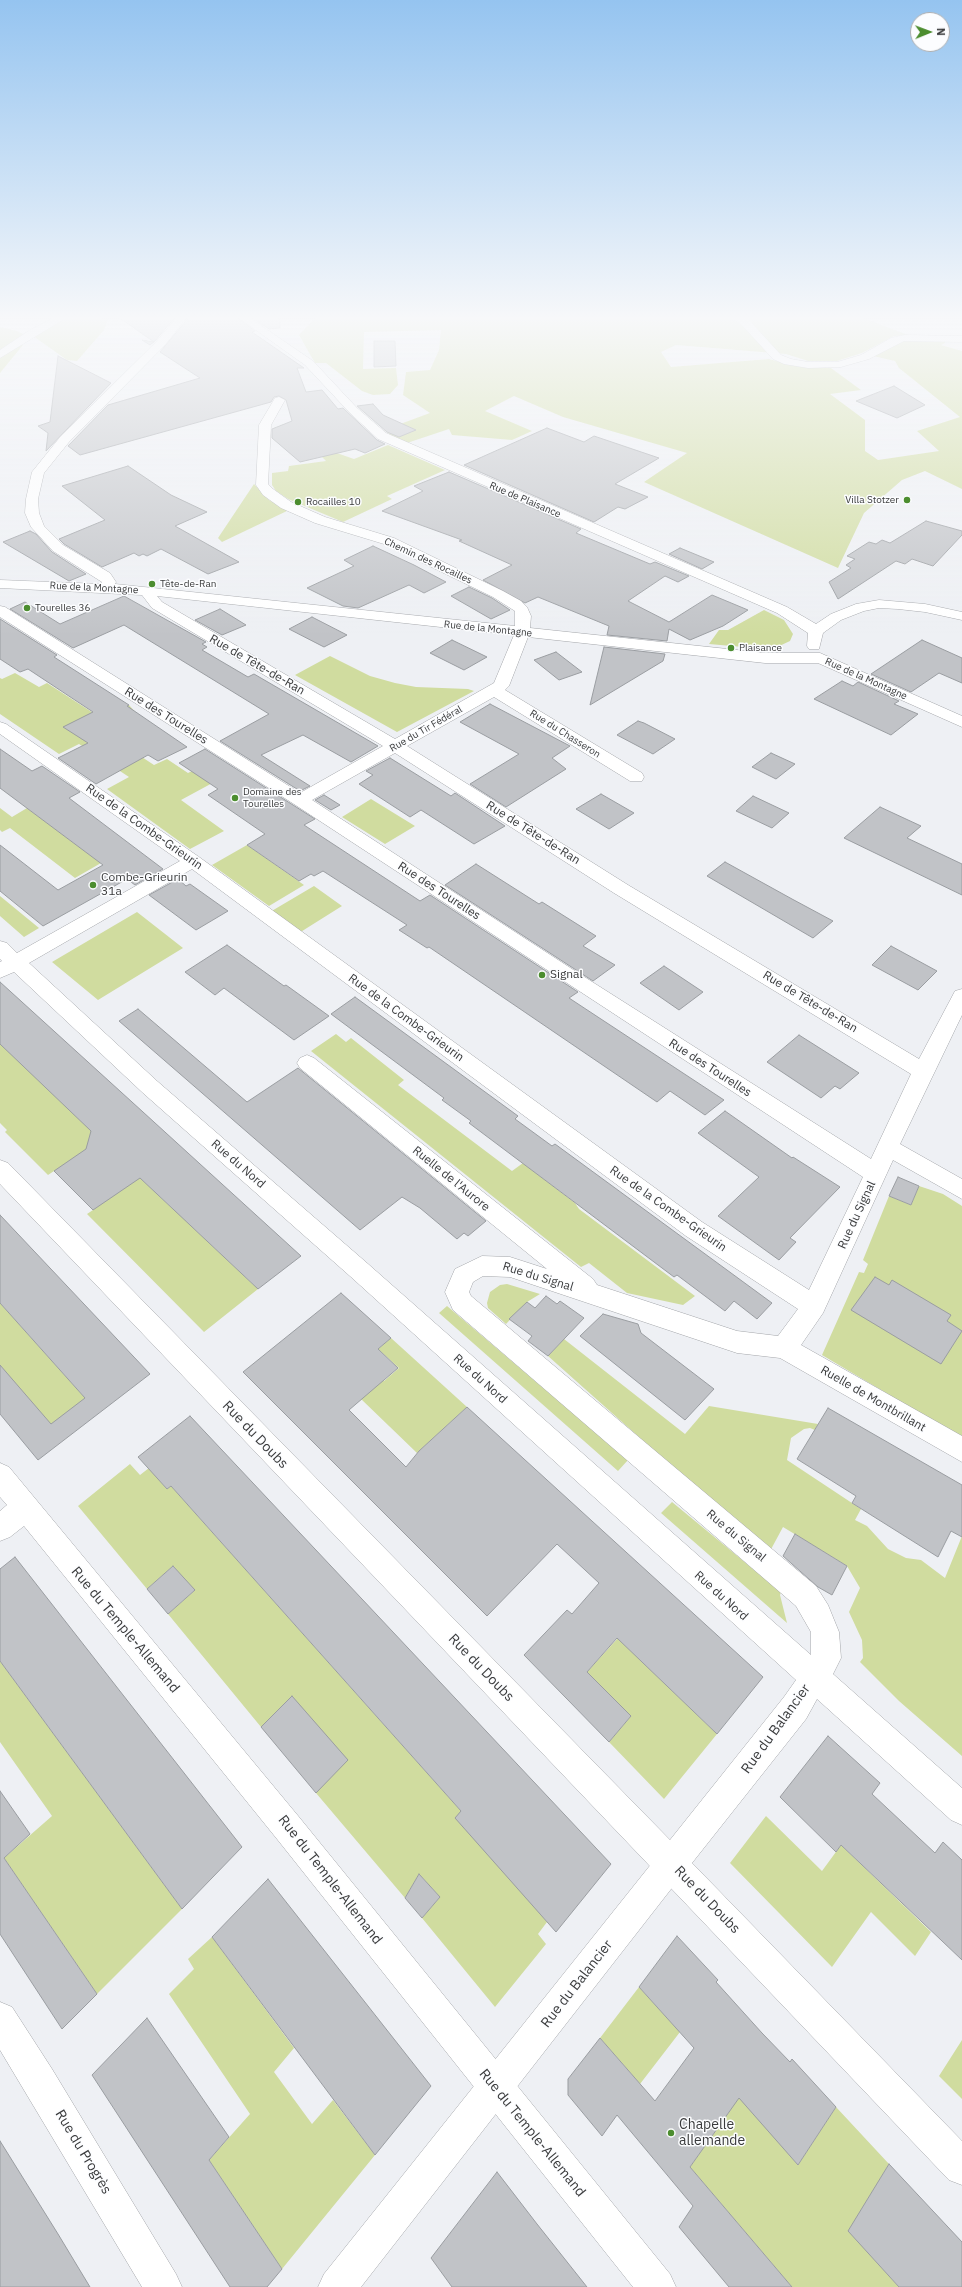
<!DOCTYPE html>
<html>
<head>
<meta charset="utf-8">
<style>
  body { margin:0 }
  #map { position:relative; width:962px; height:2287px; overflow:hidden; background:#eef0f4; font-family:"IBM Plex Sans",sans-serif }
  canvas { display:block }
  .north { position:absolute; left:910px; top:12px; width:40px; height:40px; box-sizing:border-box; background:#fcfdff; border:1px solid #aeafb1; border-radius:50%; rotate:89deg; font-size:11px; font-weight:700; line-height:16px; text-align:center; color:#3a3b3c }
  .north::after { content:''; display:block; margin:auto; width:14px; height:18px; background:#4c8d2f; clip-path:polygon(50% 0,100% 100%,50% 72%,0 100%) }
</style>
</head>
<body>
<div id="map">
<canvas width="962" height="2287"></canvas>
<div class="north">N</div>
</div>
<script>
const context = document.querySelector('canvas').getContext('2d');
context.lineJoin = 'round';
function fill(path, color) {
  context.fillStyle = color;
  context.fill(path, 'evenodd');
}
function poly(rows) {
  const path = new Path2D();
  for (const r of rows) {
    path.moveTo(r[0], r[1]);
    for (let i = 2; i < r.length; i += 2) path.lineTo(r[i], r[i + 1]);
  }
  return path;
}
function strokePath(path, color, width, dash) {
  context.strokeStyle = color;
  context.lineWidth = width;
  context.lineCap = dash ? 'butt' : 'round';
  context.setLineDash(dash || []);
  context.stroke(path);
}
function write(font, color, halo, rows, align = 'center') {
  context.font = font + ' "IBM Plex Sans",sans-serif';
  context.lineWidth = 3;
  context.setLineDash([]);
  context.textBaseline = 'middle';
  context.strokeStyle = halo;
  context.fillStyle = color;
  for (const [text, x, y, turn = 0] of rows) {
    context.save();
    context.translate(x, y);
    context.rotate((+turn || 0) * Math.PI / 180);
    context.textAlign = isNaN(turn) ? turn : align;
    if (halo) context.strokeText(text, 0, 0);
    context.fillText(text, 0, 0);
    context.restore();
  }
}
fill(poly([
  [69,316,88,316,108,319,104,330,77,361,67,360,33,336],
  [311,316,858,316,908,335,894,336,862,353,837,361,808,361,786,354,676,345,661,352,671,367,769,359,791,365,831,368,861,390,830,394,865,420,865,451,878,460,939,451,917,431,960,417,899,368,895,361,873,356,901,340,944,339,945,343,941,345,962,351,962,489,925,471,902,480,864,513,838,568,644,482,687,453,563,417,514,396,485,411,532,431,512,440,452,435,449,429,407,443,392,436,384,430,430,413,403,395,406,372,430,370,439,350,441,330,364,332,363,369,396,368,398,385,390,394,373,395,362,391,326,363,315,363,299,335,315,318],
  [0,327,17,331,25,335,9,344,23,345,0,373],
  [308,443,354,459,388,445,445,470,387,496,392,499,343,522,288,499,276,491,272,485,272,473,288,471,289,466,326,461],
  [254,484,269,500,289,510,222,542,218,538],
  [764,610,784,620,793,634,790,641,775,648,766,649,709,644,719,630,728,630],
  [330,656,370,676,395,683,416,687,468,689,474,691,397,732,295,675],
  [15,673,39,687,47,683,101,718,129,705,137,714,119,742,154,765,167,759,188,773,210,762,229,774,181,800,224,831,190,849,107,789,129,777,79,744,59,754,0,714,0,678,2,679],
  [371,799,415,826,385,844,342,817],
  [0,808,12,817,27,808,101,863,75,878,10,828,2,832,0,830],
  [247,845,304,885,269,906,212,865],
  [314,886,342,906,299,933,270,912],
  [0,896,39,928,24,937,0,916],
  [137,912,183,948,98,1000,52,962],
  [336,1034,346,1042,351,1038,404,1080,398,1085,512,1171,523,1163,575,1203,579,1209,695,1296,683,1305,627,1293,589,1263,581,1267,311,1051],
  [0,1043,175,1211,218,1181,186,1221,258,1289,204,1332,87,1214,93,1210,54,1171,48,1175,5,1132,7,1130,0,1123],
  [919,1186,943,1194,962,1206,962,1438,822,1355,859,1272,864,1273,868,1264,863,1260,889,1196,911,1205],
  [507,1284,540,1294,527,1302,506,1324,488,1308,487,1303,490,1292,500,1285],
  [0,1303,85,1398,64,1440,0,1366],
  [447,1306,628,1460,618,1471,439,1313],
  [391,1338,467,1407,417,1453,361,1399,363,1362,384,1381,399,1368,378,1349],
  [564,1339,685,1434,709,1406,818,1424,815,1430,810,1428,804,1429,791,1438,787,1460,861,1509,855,1520,867,1526,888,1549,906,1558,921,1560,945,1578,962,1536,962,1756,899,1701,860,1662,863,1658,862,1640,849,1612,860,1588,847,1566,783,1527,769,1553,548,1356],
  [130,1464,140,1475,149,1468,167,1489,171,1486,461,1811,547,1922,538,1934,546,1944,495,2007,422,1918,440,1897,419,1874,405,1898,316,1793,292,1697,261,1727,168,1614,194,1591,173,1566,147,1589,78,1506],
  [672,1502,781,1592,780,1595,787,1623,661,1513],
  [618,1638,717,1734,664,1799,609,1742,631,1716,587,1672],
  [0,1661,182,1909,97,1994,4,1858,52,1816,0,1742],
  [766,1816,822,1871,841,1845,931,1932,915,1956,871,1912,832,1967,730,1863],
  [212,1937,294,2048,274,2072,312,2124,333,2100,375,2155,282,2269,209,2160,250,2114,169,1994,194,1969,188,1959],
  [639,1987,680,2032,640,2084,600,2038],
  [962,2040,962,2099,939,2076],
  [739,2094,798,2165,836,2107,889,2164,849,2231,899,2287,792,2287,690,2167,729,2112]
]), '#d0dc9f');
const building = poly([
  [117,316,176,316,155,341,150,345,142,340,154,342,117,316],
  [190,316,235,316,255,331,252,332,304,368,297,368,306,392,322,390,338,409,343,408,377,440,385,444,365,453,355,449,300,462,272,438,272,429,292,421,286,400,279,396,274,397,271,402,80,455,68,446,108,405,200,378,160,352,190,316],
  [249,316,279,316,280,328,269,329,249,316],
  [374,341,395,341,396,366,374,367,374,341],
  [58,356,111,383,46,451,48,433,38,426,50,422,58,356],
  [894,386,925,405,897,418,856,401,894,386],
  [373,404,383,415,416,430,399,437,387,432,357,406,373,404],
  [547,428,584,442,594,436,659,458,615,484,648,497,625,509,618,507,594,522,464,465,547,428],
  [128,466,171,495,207,512,175,526,239,562,208,574,161,549,147,556,143,554,139,556,134,553,102,567,64,544,59,539,105,520,62,486,128,466],
  [449,472,581,529,576,533,650,564,655,562,689,576,678,582,665,576,628,601,669,622,712,595,748,610,723,626,690,640,669,629,667,641,607,635,609,626,538,597,525,603,483,580,512,565,459,541,462,540,382,511,423,491,414,486,449,472],
  [926,521,962,531,962,535,933,566,912,559,905,564,896,561,838,599,829,582,851,568,846,565,855,559,847,556,869,542,876,544,882,540,890,543,926,521],
  [30,531,36,534,52,552,86,574,69,581,3,542,30,531],
  [373,546,414,565,446,582,424,593,409,585,358,608,343,606,307,588,354,566,344,560,373,546],
  [680,548,714,562,702,569,669,554,680,548],
  [469,587,492,598,510,610,491,619,451,596,469,587],
  [124,596,206,642,202,644,207,647,202,650,248,677,254,674,378,746,351,762,303,735,261,755,310,786,300,791,220,741,269,714,124,625,73,648,10,609,25,602,60,624,124,596],
  [220,609,246,625,222,635,195,620,220,609],
  [312,617,347,635,324,647,289,629,312,617],
  [0,619,57,655,54,657,129,705,127,706,187,747,158,761,148,755,96,784,58,758,88,743,63,727,93,712,28,669,20,672,0,659,0,619],
  [452,640,487,657,464,670,430,653,452,640],
  [922,640,962,658,962,683,939,673,911,692,871,674,922,640],
  [604,647,665,654,663,661,590,705,604,647],
  [556,652,582,672,559,680,534,660,556,652],
  [842,681,853,686,858,682,899,701,894,704,918,714,891,735,814,699,842,681],
  [490,704,570,746,552,758,566,769,506,807,470,784,519,754,460,722,490,704],
  [638,721,644,723,675,739,653,754,617,735,638,721],
  [0,749,32,771,42,766,80,792,69,798,163,869,135,885,127,879,43,926,0,891,0,845,58,890,103,865,0,788,0,749],
  [205,749,315,819,304,825,420,901,430,895,578,992,569,998,724,1100,705,1115,670,1091,657,1102,429,947,427,948,399,930,407,925,323,871,314,876,311,874,299,881,247,845,265,834,208,795,218,789,179,763,205,749],
  [771,753,795,764,776,779,752,767,771,753],
  [390,758,451,796,455,793,505,826,474,844,421,810,410,817,359,784,373,775,366,771,390,758],
  [601,794,634,813,609,829,576,809,601,794],
  [324,795,340,805,331,810,315,800,324,795],
  [753,796,789,813,772,828,736,811,753,796],
  [880,807,921,826,907,838,962,864,962,895,844,838,880,807],
  [725,862,792,899,833,921,813,938,707,876,725,862],
  [476,864,539,904,542,902,596,936,583,946,615,965,593,981,445,885,476,864],
  [178,879,186,886,190,884,228,911,196,930,149,895,178,879],
  [227,945,284,986,286,985,329,1016,294,1040,224,988,215,995,185,972,227,945],
  [891,946,937,971,918,990,872,965,891,946],
  [664,966,703,992,679,1010,640,983,664,966],
  [0,982,143,1112,301,1256,258,1289,140,1178,93,1210,54,1171,86,1149,91,1131,0,1044,0,982],
  [355,997,518,1116,515,1119,552,1146,555,1144,772,1303,757,1319,734,1301,725,1311,677,1275,674,1277,469,1123,471,1121,442,1100,444,1098,331,1014,355,997],
  [138,1009,247,1102,298,1068,486,1221,468,1236,464,1233,457,1239,420,1208,402,1197,360,1230,119,1021,138,1009],
  [799,1035,859,1073,840,1089,835,1086,821,1098,767,1062,799,1035],
  [725,1111,792,1158,793,1157,840,1187,790,1238,796,1242,779,1260,718,1216,759,1177,698,1133,725,1111],
  [898,1177,919,1186,911,1205,889,1196,898,1177],
  [0,1215,150,1374,38,1460,0,1414,0,1365,51,1424,85,1398,0,1303,0,1215],
  [875,1277,889,1285,892,1280,951,1315,947,1321,962,1331,941,1364,851,1310,875,1277],
  [341,1293,391,1338,378,1349,398,1368,349,1410,406,1467,419,1451,467,1407,763,1677,717,1734,617,1638,587,1672,631,1716,609,1742,524,1655,567,1610,572,1614,599,1583,557,1544,487,1616,243,1372,341,1293],
  [546,1296,557,1304,560,1301,584,1318,548,1356,528,1341,532,1336,509,1319,527,1302,535,1308,546,1296],
  [603,1314,638,1324,641,1333,714,1389,685,1420,580,1336,603,1314],
  [828,1408,962,1485,962,1537,951,1531,938,1557,852,1503,856,1496,797,1459,828,1408],
  [190,1416,611,1864,556,1932,455,1818,461,1811,171,1486,167,1489,138,1457,190,1416],
  [795,1534,847,1566,832,1595,818,1587,783,1556,795,1534],
  [15,1557,242,1847,182,1909,0,1661,0,1569,15,1557],
  [173,1566,195,1590,168,1614,147,1589,173,1566],
  [292,1696,348,1760,316,1793,261,1727,292,1696],
  [828,1736,880,1783,872,1794,935,1853,943,1842,962,1860,962,1960,841,1845,836,1852,780,1797,828,1736],
  [0,1791,30,1834,4,1858,97,1994,62,2029,0,1934,0,1791],
  [419,1874,440,1897,422,1918,405,1898,419,1874],
  [268,1879,431,2086,375,2155,212,1937,268,1879],
  [677,1936,718,1980,716,1982,762,2033,790,2062,792,2059,836,2107,798,2165,739,2098,690,2167,792,2287,729,2287,679,2227,693,2206,617,2115,602,2136,568,2095,568,2079,600,2038,655,2101,694,2048,639,1987,677,1936],
  [147,2018,229,2137,209,2160,282,2269,267,2287,230,2287,92,2075,147,2018],
  [0,2141,58,2234,90,2287,0,2287,0,2141],
  [889,2164,962,2242,962,2287,899,2287,848,2231,889,2164],
  [497,2172,537,2224,587,2287,452,2287,431,2258,497,2172]
]);
fill(building, '#c1c3c7');
strokePath(building, '#9a9da1', 1);
const street = poly([
  [57,316,69,316,0,358,0,350,30,330,57,316],
  [178,316,188,316,164,346,69,442,44,473,38,499,39,513,44,526,63,545,110,573,116,582,115,584,515,626,515,611,493,597,384,544,315,523,281,508,263,495,256,485,259,425,275,398,279,397,285,400,271,425,268,484,273,489,291,502,325,517,394,538,503,591,521,601,527,607,531,616,530,628,765,653,820,653,962,716,962,727,818,663,765,663,528,637,509,686,505,690,642,773,644,777,642,781,630,781,494,697,407,746,628,885,919,1059,955,991,962,989,962,1015,900,1144,962,1179,962,1199,893,1160,823,1313,801,1345,962,1436,962,1462,780,1358,737,1353,510,1277,483,1276,473,1282,469,1292,471,1296,816,1586,828,1605,839,1632,841,1658,833,1674,962,1788,962,1825,951,1820,817,1699,806,1719,692,1863,962,2141,962,2185,949,2180,0,1184,0,1160,8,1163,670,1840,784,1697,796,1680,351,1277,143,1093,14,972,0,978,0,962,2,961,0,959,0,941,7,943,17,953,180,861,0,734,0,722,6,724,199,857,702,1222,809,1290,863,1177,294,804,0,617,0,606,5,607,300,793,383,746,152,608,142,595,0,588,0,580,101,584,102,582,53,551,31,527,25,513,26,499,32,472,61,436,156,342,178,316],
  [157,596,514,635,494,683,395,739,162,602,157,596],
  [395,753,614,893,911,1074,871,1159,575,971,312,800,395,753],
  [192,869,686,1236,798,1309,778,1336,737,1331,597,1285,593,1279,314,1058,307,1055,300,1058,297,1063,300,1068,547,1269,510,1257,482,1256,455,1269,445,1292,453,1310,796,1606,811,1632,811,1655,367,1263,157,1081,29,963,192,869],
  [236,316,247,316,313,361,357,408,386,433,787,607,816,624,831,614,856,604,879,600,925,604,962,612,962,620,925,612,898,609,879,608,864,611,841,620,823,633,819,649,809,649,807,646,808,633,777,613,378,439,349,412,305,365,236,316],
  [728,316,740,316,749,320,781,355,791,359,808,362,837,362,861,355,891,338,904,335,962,336,962,342,904,341,869,359,841,367,808,368,784,364,773,359,741,324,728,316],
  [0,1463,9,1467,299,1817,670,2274,676,2287,633,2287,277,1839,24,1526,10,1537,0,1541,0,1511,7,1505,0,1497,0,1463],
  [0,2002,12,2007,52,2069,176,2274,182,2287,142,2287,0,2050,0,2002]
]);
const secondary = poly([
  [671,1848,682,1853,687,1864,682,1875,361,2287,318,2287,324,2274,660,1853,671,1848]
]);
strokePath(street, '#a4a6aa', 1);
strokePath(secondary, '#a4a6aa', 1);
fill(street, '#fff');
fill(secondary, '#fff');
const sky = context.createLinearGradient(0, 0, 0, 636);
sky.addColorStop(0, '#95c4f0');
sky.addColorStop(0.5, '#f7f8fa');
sky.addColorStop(1, '#f7f8fa00');
context.fillStyle = sky;
context.fillRect(0, 0, 962, 636);
for (const [x, y, r, color] of [
  [907,500,4,"#4c8d2f"],
  [298,502,4,"#4c8d2f"],
  [152,584,4,"#4c8d2f"],
  [27,608,4,"#4c8d2f"],
  [731,648,4,"#4c8d2f"],
  [235,798,4,"#4c8d2f"],
  [93,885,4,"#4c8d2f"],
  [542,975,4,"#4c8d2f"],
  [671,2133,4,"#4c8d2f"]
]) {
  const dot = new Path2D();
  dot.arc(x, y, r, 0, 2 * Math.PI);
  context.fillStyle = color;
  context.fill(dot);
  strokePath(dot, '#fcfdff', 1.5);
}
write('10px', '#3a3b3c', '#fcfdff', [
  ["Rue de Plaisance",525,500,23],
  ["Chemin des Rocailles",428,561,25],
  ["Rue de la Montagne",94,588,3],
  ["Rue de la Montagne",488,629,6],
  ["Rue de la Montagne",866,679,24],
  ["Rue du Tir Fédéral",426,729,-30],
  ["Rue du Chasseron",565,734,32]
]);
write('10px', '#3a3b3c', '#fcfdff', [
  ["Villa Stotzer",899,500,"right"],
  ["Rocailles 10",306,502],
  ["Tête-de-Ran",160,584],
  ["Tourelles 36",35,608],
  ["Plaisance",739,648],
  ["Domaine des",243,792],
  ["Tourelles",243,804]
], 'left');
write('12px', '#3a3b3c', '#fcfdff', [
  ["Rue de Tête-de-Ran",257,665,30],
  ["Rue des Tourelles",166,716,32],
  ["Rue de la Combe-Grieurin",144,827,35],
  ["Rue de Tête-de-Ran",533,833,32],
  ["Rue des Tourelles",439,891,33],
  ["Rue de Tête-de-Ran",810,1002,31],
  ["Rue de la Combe-Grieurin",406,1018,36],
  ["Rue des Tourelles",710,1068,33],
  ["Rue du Nord",238,1164,41],
  ["Ruelle de l'Aurore",451,1179,39],
  ["Rue de la Combe-Grieurin",668,1209,35],
  ["Rue du Signal",857,1215,-65],
  ["Rue du Signal",538,1277,17],
  ["Rue du Nord",480,1379,42],
  ["Ruelle de Montbrillant",873,1399,30],
  ["Rue du Signal",736,1536,40],
  ["Rue du Nord",721,1596,42]
]);
write('12px', '#3a3b3c', '#fcfdff', [
  ["Combe-Grieurin",101,878],
  ["31a",101,892],
  ["Signal",550,975]
], 'left');
write('14px', '#3a3b3c', '#fcfdff', [
  ["Rue du Doubs",255,1435,46],
  ["Rue du Temple-Allemand",125,1630,50],
  ["Rue du Doubs",481,1668,46],
  ["Rue du Balancier",776,1729,-54],
  ["Rue du Temple-Allemand",330,1880,52],
  ["Rue du Doubs",707,1900,46],
  ["Rue du Balancier",577,1984,-52],
  ["Rue du Temple-Allemand",532,2133,51],
  ["Rue du Progrès",83,2152,59]
]);
write('14px', '#3a3b3c', '#fcfdff', [
  ["Chapelle",679,2125],
  ["allemande",679,2141]
], 'left');
</script>
</body>
</html>
